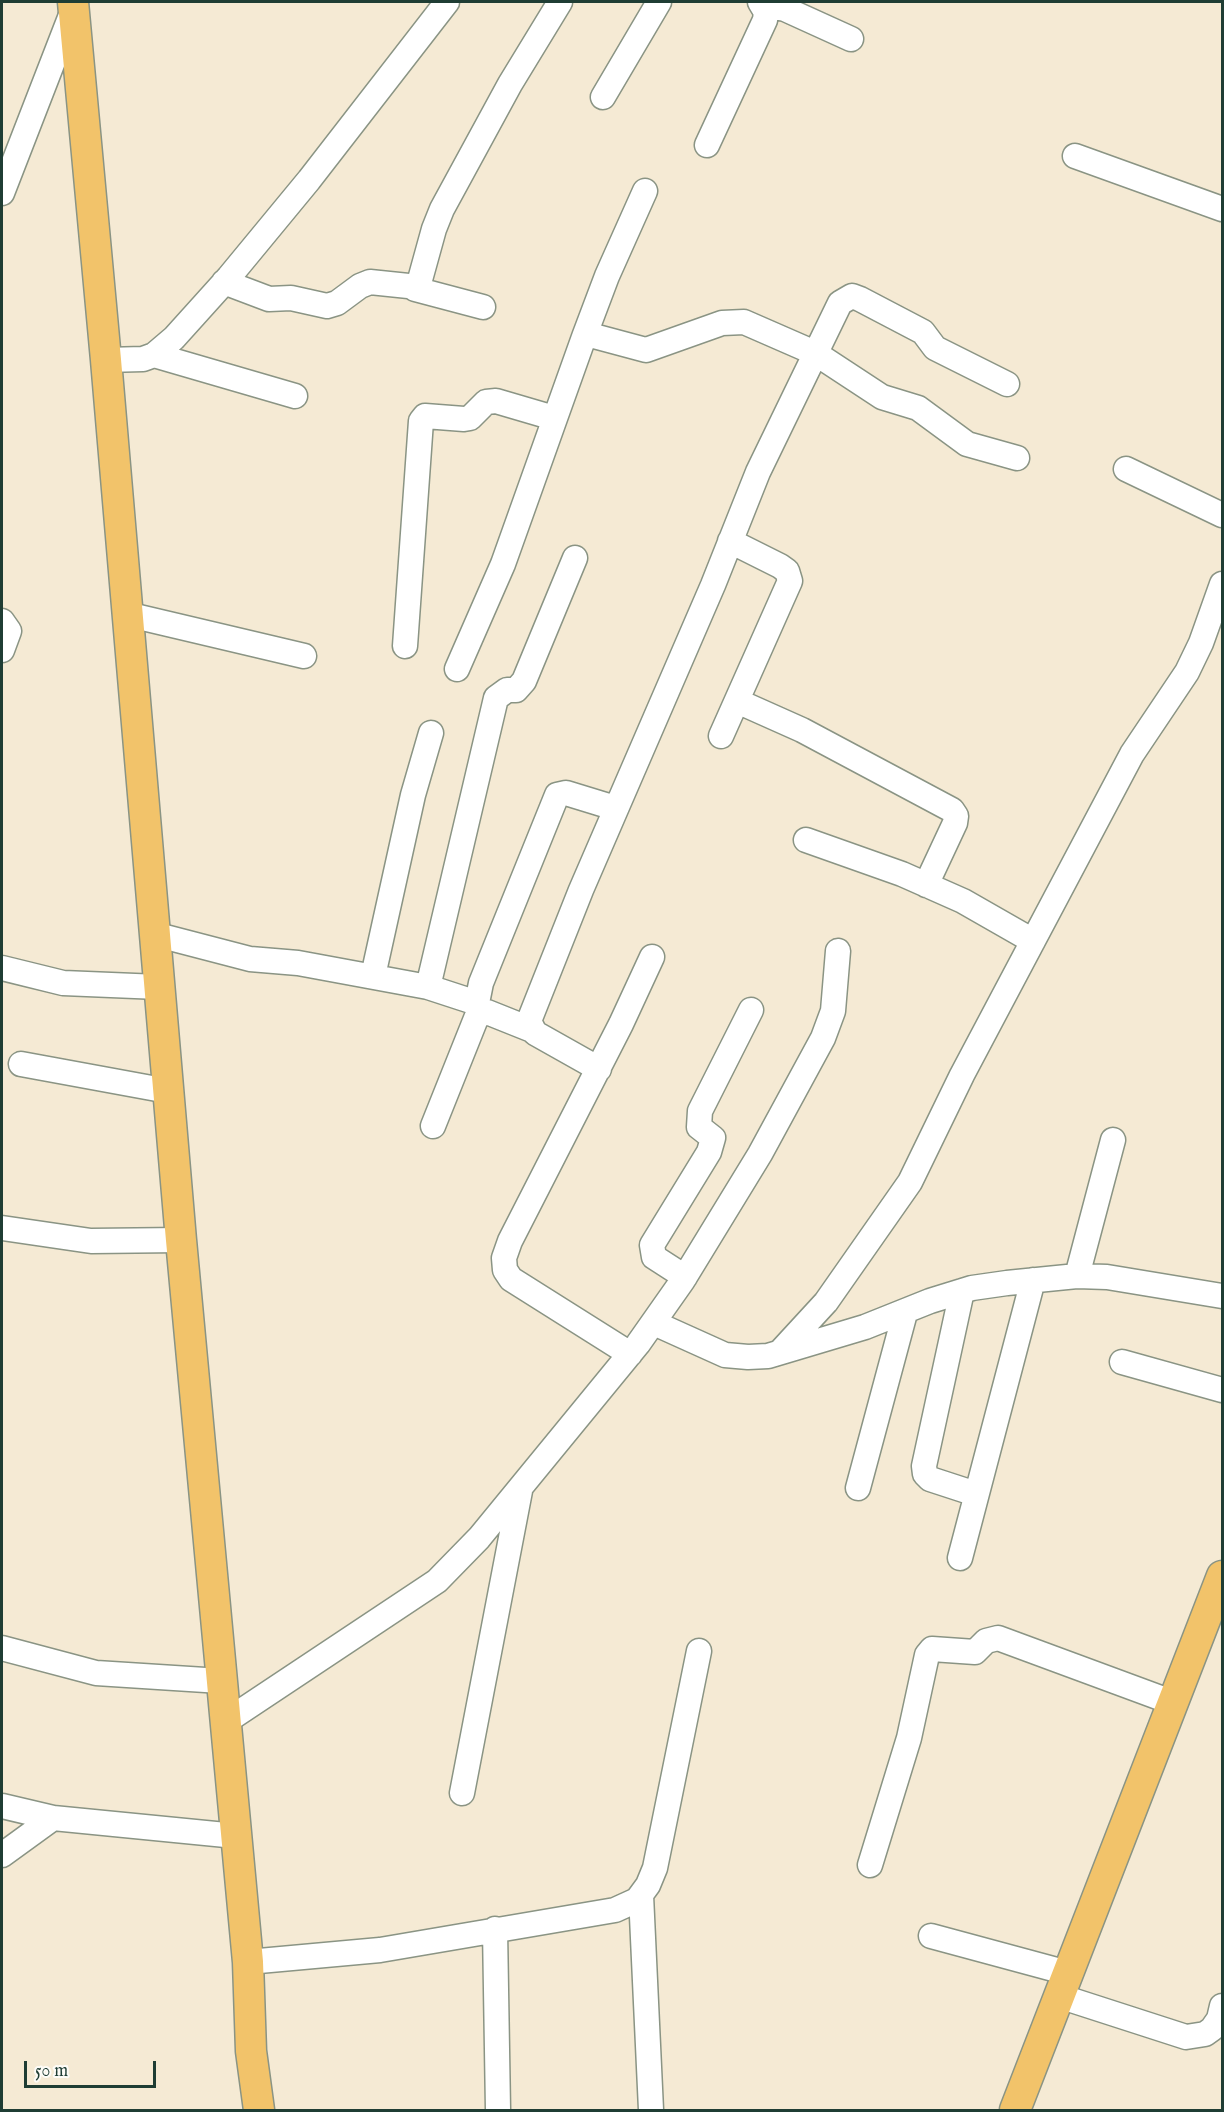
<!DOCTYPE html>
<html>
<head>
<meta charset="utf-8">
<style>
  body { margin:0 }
  #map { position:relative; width:1224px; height:2112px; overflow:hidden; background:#f5ead4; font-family:"IM FELL English",serif }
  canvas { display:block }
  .frame { position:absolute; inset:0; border:3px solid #1f3d34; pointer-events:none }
  .scale { position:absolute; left:24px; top:2061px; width:132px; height:27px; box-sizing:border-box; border:3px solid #1f3d34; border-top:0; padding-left:8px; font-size:18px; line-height:21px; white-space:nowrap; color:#1f3d34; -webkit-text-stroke:4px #fdfcf7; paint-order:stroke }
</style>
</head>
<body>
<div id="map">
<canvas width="1224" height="2112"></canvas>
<div class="frame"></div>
<div class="scale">50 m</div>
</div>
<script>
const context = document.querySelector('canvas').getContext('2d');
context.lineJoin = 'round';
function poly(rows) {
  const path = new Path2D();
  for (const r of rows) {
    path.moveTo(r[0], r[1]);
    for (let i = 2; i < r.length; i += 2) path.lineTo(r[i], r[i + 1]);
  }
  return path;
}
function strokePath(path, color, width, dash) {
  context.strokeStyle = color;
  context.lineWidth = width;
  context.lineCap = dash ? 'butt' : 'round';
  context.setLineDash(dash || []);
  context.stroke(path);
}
const minor = poly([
  [766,12,773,7,785,9,851,39],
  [603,97,659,2],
  [707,145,765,20,766,12,760,2],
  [1075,156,1222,209],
  [2,193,73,10],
  [224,282,269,299,291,298,327,306,337,303,360,286,370,282,418,287,434,229,442,209,510,84,560,2],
  [415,289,483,307],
  [584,337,607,276,645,191],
  [154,355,295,396],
  [106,360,143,359,154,355,174,338,229,277,309,180,447,2],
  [1126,469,1222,515],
  [126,614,304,656],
  [2,621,9,631,2,650],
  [405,646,421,421,425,416,464,419,470,418,486,402,496,401,554,418],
  [457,669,503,564,584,337,590,335,646,350,722,323,744,322,815,353,882,397,918,408,967,444,1017,458],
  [737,701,802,730,952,810,956,816,955,823,926,885],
  [721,736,790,581,787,571,780,566,730,541],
  [806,840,902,874,963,901,1033,941],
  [154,934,250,959,298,963,428,987,477,1003],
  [2,968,63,983,159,987],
  [373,976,413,795,431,733],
  [428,987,496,698,507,690,516,690,524,681,575,558],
  [482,1013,477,1003,481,983,557,795,566,793,615,808],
  [21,1064,168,1091],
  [599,1069,535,1033,529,1021,581,890,713,585,758,472,840,303,852,296,860,299,923,332,935,348,1007,384],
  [433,1126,477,1016,487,1012,532,1030],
  [2,1228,91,1241,181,1240],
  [1077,1276,1113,1140],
  [685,1277,654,1257,652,1245,709,1152,713,1138,699,1127,700,1111,751,1010],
  [962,1291,924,1466,925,1474,930,1479,976,1494],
  [654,1323,725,1355,748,1357,768,1356,865,1327,930,1301,972,1288,1007,1283,1077,1276,1107,1277,1222,1296],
  [780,1352,826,1302,910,1182,962,1075,1132,754,1187,672,1201,643,1222,584],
  [630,1354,511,1279,505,1270,504,1258,510,1241,621,1024,652,957],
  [1122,1362,1222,1390],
  [858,1488,905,1313],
  [960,1558,1033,1280],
  [2,1648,96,1673,221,1681],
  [225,1722,437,1581,479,1538,638,1344,683,1280,760,1154,823,1038,833,1011,838,951],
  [462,1793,520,1491],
  [2,1806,53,1818,236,1836],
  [2,1855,53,1818],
  [870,1865,909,1738,927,1655,932,1649,975,1652,986,1641,998,1638,1174,1703],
  [641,1895,651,2110],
  [495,1929,498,2110],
  [931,1936,1068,1973],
  [248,1962,380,1950,615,1910,637,1900,648,1885,655,1868,699,1651],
  [1059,1996,1186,2037,1205,2034,1212,2029,1219,2019,1222,2006]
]);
const major = poly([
  [73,2,106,360,181,1240,248,1962,251,2051,259,2110],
  [1015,2110,1222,1576]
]);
strokePath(minor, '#8a9484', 27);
strokePath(major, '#8a9484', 33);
strokePath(minor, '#fff', 24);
strokePath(major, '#f2c36a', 30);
</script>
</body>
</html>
